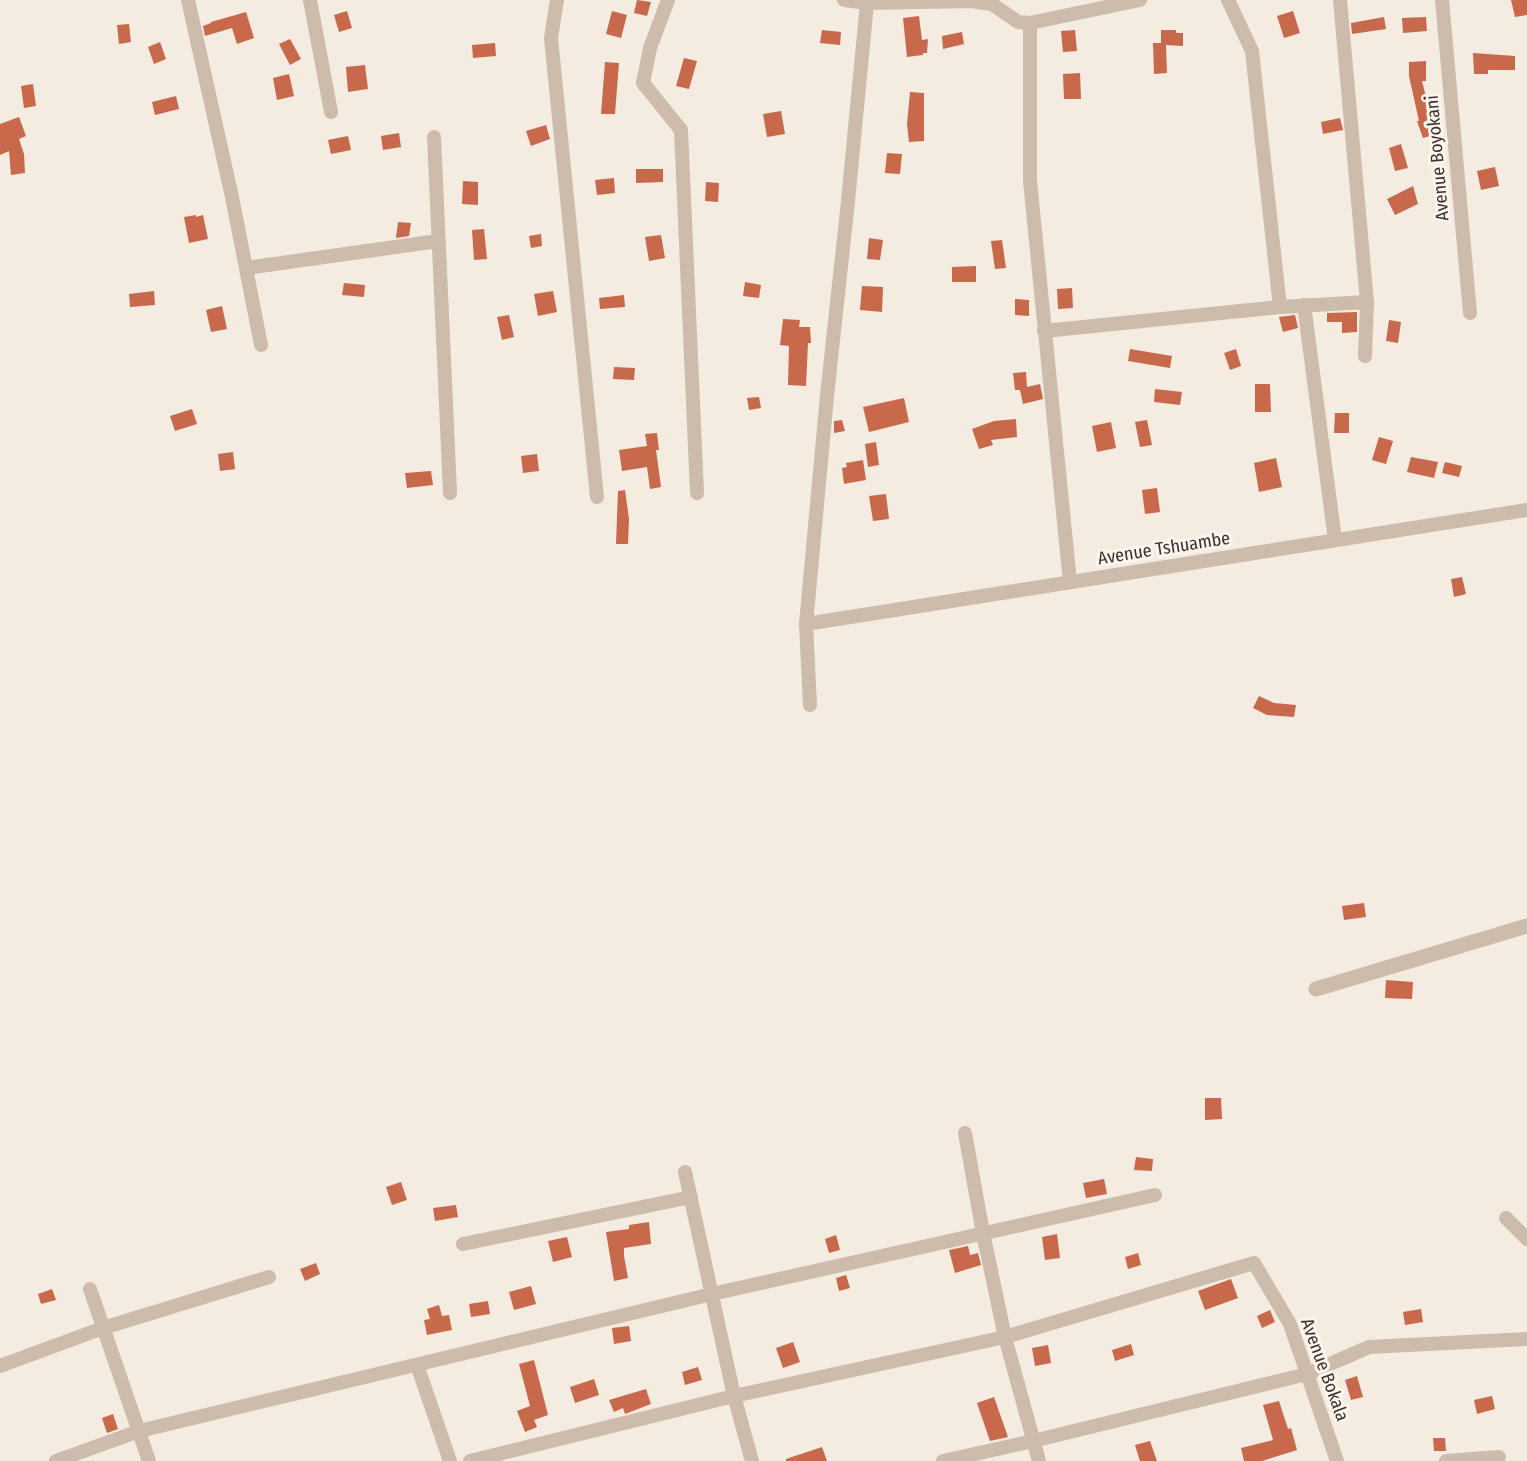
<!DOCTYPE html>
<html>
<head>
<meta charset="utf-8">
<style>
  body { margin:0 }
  canvas { display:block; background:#f4ebe1 }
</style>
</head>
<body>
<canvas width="1527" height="1461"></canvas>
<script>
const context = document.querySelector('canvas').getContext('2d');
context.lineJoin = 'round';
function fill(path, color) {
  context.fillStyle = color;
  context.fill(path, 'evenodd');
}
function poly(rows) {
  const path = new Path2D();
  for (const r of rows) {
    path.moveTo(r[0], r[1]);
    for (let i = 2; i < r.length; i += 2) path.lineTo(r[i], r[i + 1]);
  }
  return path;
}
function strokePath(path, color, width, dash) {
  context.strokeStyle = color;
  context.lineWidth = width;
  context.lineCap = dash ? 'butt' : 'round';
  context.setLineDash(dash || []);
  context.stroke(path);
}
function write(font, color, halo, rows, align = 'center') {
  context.font = font + ' "Fira Sans Condensed",sans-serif';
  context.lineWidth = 6;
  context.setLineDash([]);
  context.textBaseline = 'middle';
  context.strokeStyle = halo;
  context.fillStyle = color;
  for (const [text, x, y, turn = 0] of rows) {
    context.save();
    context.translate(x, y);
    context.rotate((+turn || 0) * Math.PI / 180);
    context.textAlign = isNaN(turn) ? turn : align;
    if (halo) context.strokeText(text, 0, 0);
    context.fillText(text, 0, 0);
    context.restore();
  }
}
fill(poly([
  [637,0,651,2,647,16,634,13],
  [1511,0,1527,0,1527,15,1515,17],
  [347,11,352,28,339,32,334,15],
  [612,11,627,15,621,38,606,34],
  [1293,11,1300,33,1284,38,1277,16],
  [246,12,254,38,237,44,232,28,205,36,203,26,211,23,211,22],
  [919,16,922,40,928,39,927,53,923,53,923,55,907,57,903,18],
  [1384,17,1386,29,1352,34,1351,23],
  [1426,17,1427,31,1403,33,1402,18],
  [129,24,131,42,119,44,117,25],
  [822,30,841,32,840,45,820,43],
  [1075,30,1077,51,1063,52,1061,31],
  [1161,30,1176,30,1176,33,1183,33,1183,46,1166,45,1167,73,1154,74,1153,43,1161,43],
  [962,32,964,44,943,49,942,36],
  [290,39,301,59,290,65,279,44],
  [160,42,166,59,154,64,148,47],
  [495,43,496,56,473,58,472,45],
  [1473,53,1515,56,1515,70,1488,70,1488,74,1474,74],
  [684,58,697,61,689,89,676,86],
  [1426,61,1426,81,1422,81,1434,129,1432,130,1434,135,1423,138,1417,121,1419,121,1409,76,1409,62],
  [605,62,619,63,615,114,601,114],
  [365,65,368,89,348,92,346,67],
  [1080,73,1081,99,1064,99,1063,74],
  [289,74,294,96,277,100,273,78],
  [33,84,36,106,24,108,21,86],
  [910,92,924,93,924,141,909,142,907,124],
  [176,96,179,109,155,115,152,102],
  [781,111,785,134,767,137,763,114],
  [19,117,26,136,19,139,24,154,25,173,11,175,9,151,0,155,0,124],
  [1340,118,1343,130,1323,134,1321,122],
  [546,125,550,139,531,146,526,131],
  [399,133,401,147,383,150,381,136],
  [348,136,351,150,331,154,328,140],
  [1401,144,1408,168,1395,171,1389,148],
  [887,153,902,154,900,174,885,173],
  [1495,167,1499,186,1481,190,1477,171],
  [636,169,663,169,663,182,636,183],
  [614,178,615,193,597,195,595,180],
  [463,181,478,182,478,205,462,204],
  [706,182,719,183,718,202,705,201],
  [1413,186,1418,204,1395,215,1387,199],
  [196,215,196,217,203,215,208,239,189,243,184,217],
  [398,222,411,223,409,236,396,238],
  [484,229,487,259,474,260,472,230],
  [541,234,542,246,531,248,529,236],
  [661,235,665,258,649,261,645,237],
  [869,238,883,240,880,260,867,259],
  [1002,240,1006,268,995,269,991,241],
  [976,266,976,282,952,282,952,267],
  [745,282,761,285,759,298,743,296],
  [344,283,365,285,364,297,342,295],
  [862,286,883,287,882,312,860,310],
  [1072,288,1073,308,1058,309,1057,289],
  [154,291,155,305,130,307,129,294],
  [553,291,557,312,538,316,534,294],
  [624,295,625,307,600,309,599,298],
  [1015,299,1029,300,1029,316,1015,315],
  [222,306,227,329,211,332,206,310],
  [1357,312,1357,332,1342,333,1342,322,1327,322,1327,313],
  [509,315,514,337,502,340,497,317],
  [1295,315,1298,328,1283,332,1279,317],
  [783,319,800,320,799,327,810,327,811,343,808,343,806,386,788,385,789,346,780,345],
  [1389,320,1401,322,1398,343,1386,341],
  [1130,349,1172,356,1170,368,1128,361],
  [1236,349,1241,366,1230,370,1224,353],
  [614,367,635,368,634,380,613,379],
  [1026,372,1027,387,1040,384,1043,399,1023,404,1020,390,1015,390,1013,373],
  [1255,384,1270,384,1271,412,1255,412],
  [1155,389,1182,392,1180,405,1154,402],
  [759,397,761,408,749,410,747,398],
  [904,398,909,422,869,432,863,407],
  [192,409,197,424,175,431,170,416],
  [1335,413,1349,413,1349,433,1334,433],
  [1016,419,1017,437,991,440,993,445,979,449,972,429,994,421],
  [842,420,845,431,834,433,834,421],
  [1147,420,1152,445,1140,447,1135,422],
  [1111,422,1116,448,1097,452,1092,426],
  [657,433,659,450,656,450,661,487,650,489,647,467,622,471,619,450,647,446,645,434],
  [1379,437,1393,441,1386,464,1372,460],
  [876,442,879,465,868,467,865,444],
  [233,452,235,469,220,471,218,454],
  [537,454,539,471,523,473,521,456],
  [1411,457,1438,462,1434,478,1407,472],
  [1276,458,1282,487,1259,492,1254,463],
  [863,460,866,480,844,484,842,468,847,467,846,463],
  [1445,462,1462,466,1459,477,1442,473],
  [431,471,433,485,407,488,405,473],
  [1157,488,1160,512,1145,514,1142,490],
  [625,490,629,519,628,544,616,544,618,491],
  [886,494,889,519,873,521,869,496],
  [1462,577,1466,594,1454,597,1451,579],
  [1259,696,1274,703,1296,705,1294,717,1267,715,1253,708],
  [1364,903,1366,917,1344,920,1342,906],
  [1386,980,1413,982,1412,999,1385,998],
  [1205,1098,1221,1098,1222,1119,1205,1120],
  [1136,1157,1153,1159,1152,1171,1134,1170],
  [1104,1179,1107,1194,1086,1198,1083,1183],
  [401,1182,407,1200,392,1205,386,1187],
  [456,1205,458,1217,435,1221,433,1208],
  [649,1222,651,1244,624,1248,624,1256,628,1278,614,1281,606,1232,629,1229,629,1225],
  [1057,1234,1060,1258,1045,1260,1042,1237],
  [836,1235,840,1250,829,1253,825,1239],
  [567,1237,572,1257,553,1262,548,1241],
  [968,1246,970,1255,978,1253,981,1265,955,1273,949,1250],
  [1138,1253,1141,1265,1128,1269,1125,1257],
  [316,1263,320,1274,305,1281,300,1269],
  [846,1275,850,1288,839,1291,836,1278],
  [1231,1279,1238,1298,1205,1310,1198,1291],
  [531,1286,536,1304,514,1310,509,1292],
  [52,1289,56,1300,41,1304,38,1294],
  [488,1301,490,1314,471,1317,469,1304],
  [439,1305,442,1316,449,1315,452,1330,427,1335,424,1320,430,1319,427,1309],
  [1421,1309,1423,1322,1405,1325,1403,1312],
  [1270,1310,1275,1322,1262,1328,1257,1316],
  [629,1326,631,1341,614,1344,612,1328],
  [793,1342,800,1362,783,1368,776,1348],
  [1131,1344,1134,1355,1115,1361,1112,1350],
  [1048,1345,1051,1363,1035,1366,1032,1348],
  [534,1360,548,1415,534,1420,537,1427,525,1432,517,1411,530,1406,519,1364],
  [698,1367,702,1380,685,1385,682,1372],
  [1357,1376,1363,1397,1351,1400,1345,1380],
  [594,1379,599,1395,575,1403,570,1387],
  [646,1389,651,1404,625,1414,623,1408,614,1412,609,1400],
  [1492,1396,1495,1409,1477,1414,1474,1400],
  [994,1397,1008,1437,990,1441,977,1403],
  [1279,1401,1288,1429,1291,1428,1297,1450,1262,1461,1244,1461,1241,1448,1273,1440,1263,1405],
  [113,1414,118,1429,107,1433,102,1418],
  [1433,1438,1445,1438,1446,1451,1434,1451],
  [1150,1441,1157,1461,1140,1461,1135,1445],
  [822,1447,827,1461,786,1461,786,1459]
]), '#c8694b');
strokePath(poly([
  [188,0,232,197,261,345],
  [310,0,331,112],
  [557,0,551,38,597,497],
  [668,0,650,48,643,83,681,130,697,493],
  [844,0,867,3,971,1,992,4,1018,22,1030,23,1140,0],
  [1228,0,1252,51,1280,307],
  [1340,0,1367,302,1365,356],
  [1442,0,1470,313],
  [1030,23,1030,181,1070,582],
  [434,137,450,493],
  [246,268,438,241],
  [1304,305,1335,540],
  [1044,331,1280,307,1367,302],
  [806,624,1527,510],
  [810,705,806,624,827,396,848,201,867,3],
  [965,1133,983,1233,1005,1337,1039,1461],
  [685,1172,734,1396,752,1461],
  [1506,1218,1527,1239],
  [463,1244,691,1197],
  [90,1289,149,1461],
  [417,1365,450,1461],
  [0,1366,103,1328,269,1277],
  [56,1461,139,1431,712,1294,1155,1195],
  [470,1461,734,1396,1005,1337,1254,1263,1290,1324,1337,1461],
  [943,1461,1033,1441,1307,1374,1369,1347,1527,1339],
  [1446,1461,1499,1457]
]), '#cdbbac', 14);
strokePath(poly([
  [1316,989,1527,926]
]), '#cdbbac', 15);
write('18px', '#3b302b', '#fbf5ee', [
  ["Avenue Boyokani",1438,158,-95],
  ["Avenue Tshuambe",1164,549,-9],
  ["Avenue Bokala",1324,1370,70]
]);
</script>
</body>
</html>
